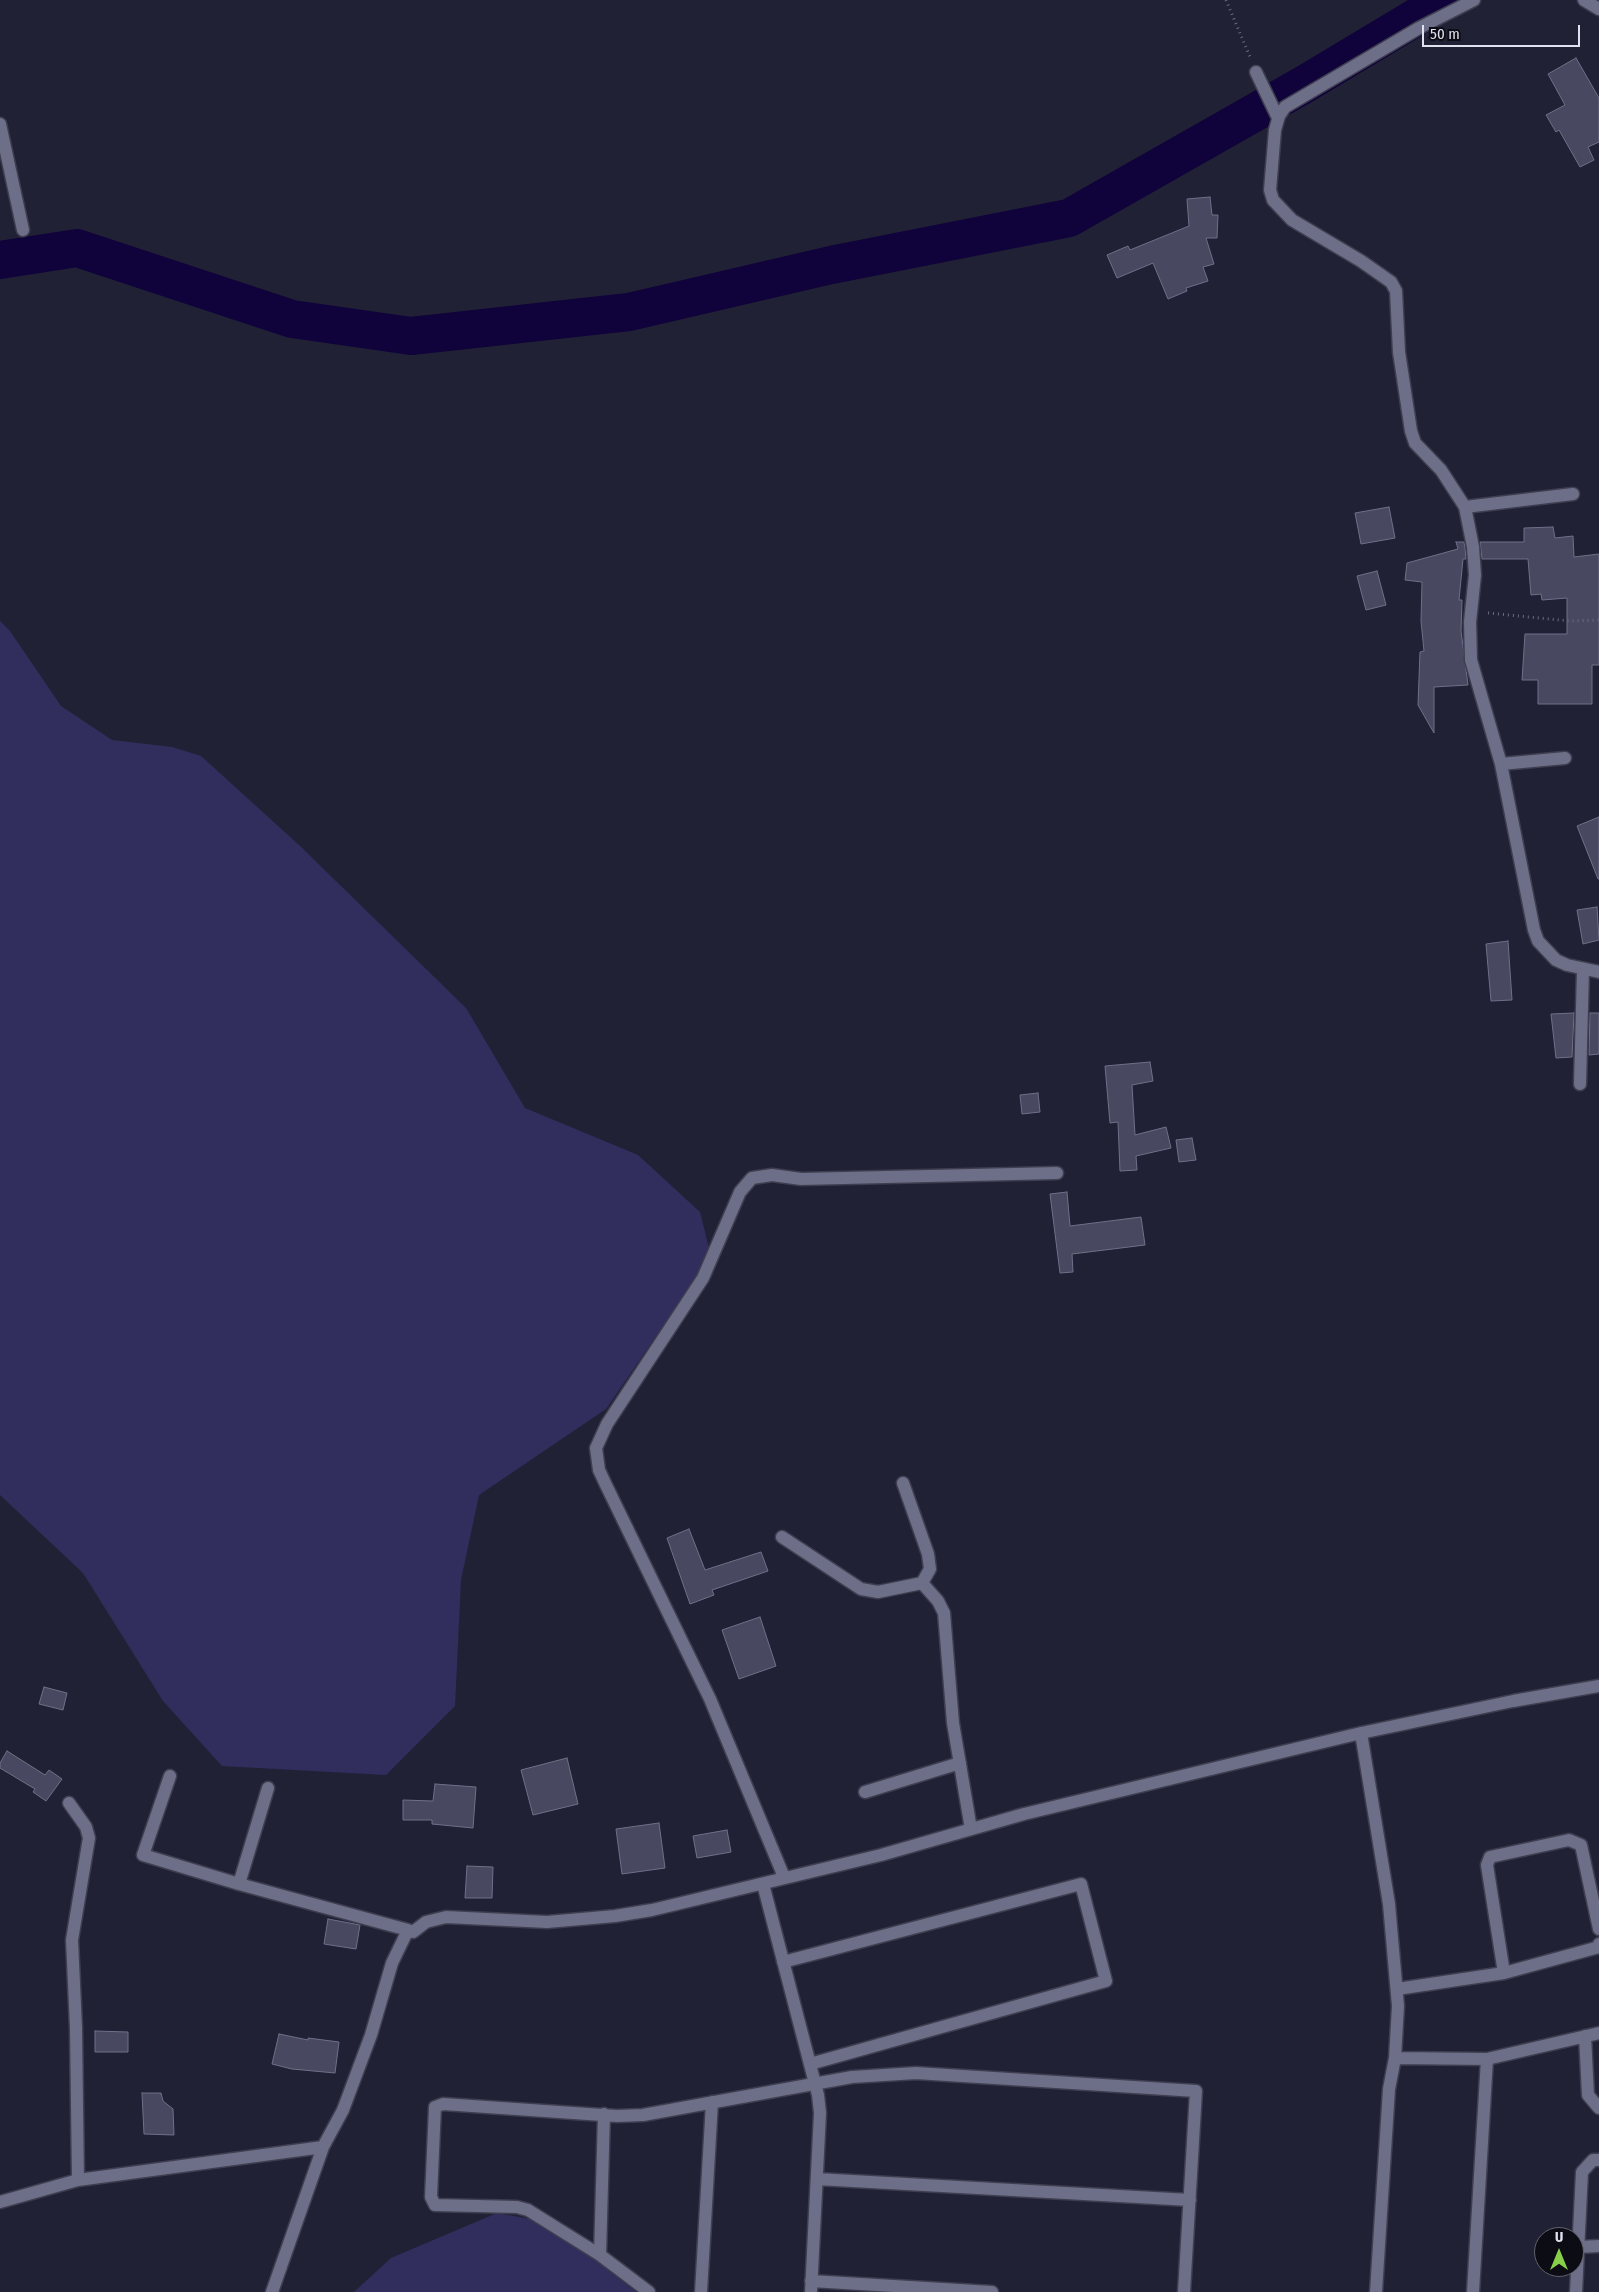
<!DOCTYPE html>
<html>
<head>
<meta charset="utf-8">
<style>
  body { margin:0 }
  #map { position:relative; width:1599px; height:2292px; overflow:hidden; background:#212136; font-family:"Fira Sans Condensed",sans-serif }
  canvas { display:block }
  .north { position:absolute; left:1534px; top:2227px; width:50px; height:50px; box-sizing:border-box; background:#0c0c15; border:1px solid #61626d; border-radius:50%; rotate:0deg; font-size:14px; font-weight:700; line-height:20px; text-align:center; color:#e1e2f0 }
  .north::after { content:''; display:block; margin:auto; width:18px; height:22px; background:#88cf49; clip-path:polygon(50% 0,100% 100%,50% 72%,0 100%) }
  .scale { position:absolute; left:1422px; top:25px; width:158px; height:22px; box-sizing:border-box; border:2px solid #e1e2f0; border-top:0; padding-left:6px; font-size:15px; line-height:18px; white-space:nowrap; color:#e1e2f0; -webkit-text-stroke:4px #0c0c15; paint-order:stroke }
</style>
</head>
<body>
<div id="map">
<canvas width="1599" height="2292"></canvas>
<div class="north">U</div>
<div class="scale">50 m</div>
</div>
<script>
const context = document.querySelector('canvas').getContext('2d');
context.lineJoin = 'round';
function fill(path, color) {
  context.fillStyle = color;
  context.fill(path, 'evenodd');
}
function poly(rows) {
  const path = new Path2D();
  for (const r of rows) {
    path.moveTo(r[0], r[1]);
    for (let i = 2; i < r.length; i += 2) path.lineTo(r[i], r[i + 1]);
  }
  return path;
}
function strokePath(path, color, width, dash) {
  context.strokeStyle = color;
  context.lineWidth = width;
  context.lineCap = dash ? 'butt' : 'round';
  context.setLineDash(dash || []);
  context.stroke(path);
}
fill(poly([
  [0,621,10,631,61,706,112,740,172,747,201,756,299,845,466,1008,525,1108,638,1155,700,1212,711,1256,606,1409,479,1495,461,1580,455,1706,386,1775,222,1766,163,1701,83,1573,0,1495],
  [497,2213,547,2222,636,2292,354,2292,391,2258]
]), '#312e5e');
strokePath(poly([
  [0,260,77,248,292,319,411,336,629,312,831,265,1069,218,1305,84,1445,0]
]), '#10023a', 38);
const building = poly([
  [1576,58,1599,98,1599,142,1588,147,1594,160,1580,167,1559,130,1556,132,1546,115,1565,105,1548,74,1576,58],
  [1210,197,1212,215,1218,215,1217,238,1206,238,1214,264,1203,267,1208,281,1186,288,1187,291,1168,299,1153,263,1117,278,1107,255,1128,246,1130,250,1189,226,1187,199,1210,197],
  [1389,507,1395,538,1361,544,1355,513,1389,507],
  [1553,527,1555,538,1573,536,1574,557,1599,554,1599,665,1592,665,1592,704,1538,704,1538,680,1522,680,1525,634,1567,634,1567,598,1542,600,1541,594,1531,595,1528,559,1482,559,1480,542,1524,542,1524,528,1553,527],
  [1456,542,1464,542,1465,548,1466,559,1463,559,1459,600,1462,600,1461,631,1468,685,1434,687,1434,733,1418,705,1420,652,1424,651,1421,621,1422,582,1405,580,1407,563,1458,549,1456,542],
  [1377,571,1386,605,1366,610,1357,576,1377,571],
  [1599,817,1599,879,1598,879,1577,826,1599,817],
  [1597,907,1599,940,1583,944,1577,910,1597,907],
  [1508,941,1512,1000,1491,1001,1486,944,1508,941],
  [1574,1013,1572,1057,1556,1058,1551,1014,1574,1013],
  [1590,1013,1599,1013,1599,1054,1589,1055,1590,1013],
  [1150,1062,1153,1081,1132,1085,1135,1135,1166,1127,1171,1148,1136,1156,1137,1170,1120,1171,1118,1122,1110,1123,1105,1066,1150,1062],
  [1038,1093,1040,1112,1022,1114,1020,1095,1038,1093],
  [1192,1138,1196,1160,1179,1162,1176,1140,1192,1138],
  [1067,1192,1070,1226,1141,1217,1145,1245,1072,1254,1073,1272,1060,1273,1050,1194,1067,1192],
  [689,1529,705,1570,761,1552,768,1571,712,1590,714,1595,690,1604,667,1538,689,1529],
  [760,1617,776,1666,739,1679,722,1630,760,1617],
  [44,1687,67,1693,63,1710,39,1704,44,1687],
  [7,1751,45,1775,49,1770,62,1779,46,1801,33,1792,35,1789,0,1768,0,1763,7,1751],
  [567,1758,578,1804,533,1815,521,1770,567,1758],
  [435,1784,476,1787,473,1828,432,1824,432,1820,403,1820,403,1800,433,1801,435,1784],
  [659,1823,665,1868,622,1874,616,1829,659,1823],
  [727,1830,731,1852,697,1858,693,1836,727,1830],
  [467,1866,493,1867,492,1898,465,1898,467,1866],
  [328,1919,360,1925,356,1949,324,1944,328,1919],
  [95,2031,128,2032,128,2052,95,2052,95,2031],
  [279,2034,308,2040,308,2038,339,2042,335,2073,292,2069,272,2064,279,2034],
  [142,2093,161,2093,163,2101,173,2109,174,2135,144,2134,142,2093]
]);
fill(building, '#484860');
strokePath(building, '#6f7089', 1);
const minor = poly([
  [1474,0,1419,28,1285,107,1279,116,1275,130,1270,190,1273,200,1292,220,1361,261,1391,282,1396,291,1399,352,1411,431,1415,443,1441,470,1465,507,1473,547,1475,575,1470,622,1471,660,1501,764,1534,930,1538,941,1556,960,1567,965,1599,972],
  [1584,0,1599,9],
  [1256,72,1278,118],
  [0,124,23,230],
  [1465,507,1573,494],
  [1501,764,1565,758],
  [1580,1084,1583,970],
  [903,1483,928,1554,930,1569,922,1583],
  [782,1537,861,1589,878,1592,922,1583,938,1601,944,1613,953,1723,971,1829],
  [1361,1733,1389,1904,1398,2006,1395,2058,1389,2089,1376,2292],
  [170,1776,143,1855,239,1884,408,1930],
  [865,1792,960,1763],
  [69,1803,86,1827,89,1838,72,1940,76,2028,78,2180],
  [784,1877,710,1699,606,1485,599,1470,596,1448,607,1424,703,1278,740,1192,752,1178,772,1175,801,1179,1057,1173],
  [239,1884,268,1788],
  [763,1884,818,2095,820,2113,811,2292],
  [783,1962,1081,1884,1106,1981,810,2064],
  [1504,1973,1487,1865,1490,1857,1569,1840,1581,1845,1599,1929],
  [1397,1989,1504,1973,1599,1947,1599,1944],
  [1585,2036,1588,2095,1599,2108],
  [1395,2058,1487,2059,1599,2033],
  [817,2179,1190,2200],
  [0,2202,78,2180,323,2147],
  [1579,2247,1599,2246],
  [600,2255,604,2114],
  [811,2281,992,2292],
  [272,2292,323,2147,343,2110,371,2035,392,1963,408,1930,413,1932,426,1922,446,1917,547,1922,615,1916,652,1910,881,1855,1024,1814,1361,1733,1513,1701,1599,1686],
  [649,2292,600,2255,528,2210,517,2207,435,2205,431,2197,435,2107,443,2104,617,2116,643,2115,852,2077,916,2073,1196,2091,1184,2292],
  [701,2292,712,2102],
  [1473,2292,1487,2059],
  [1576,2292,1582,2172,1593,2160,1599,2160]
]);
strokePath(minor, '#3e3e50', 15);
strokePath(poly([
  [1226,0,1250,57],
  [1488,613,1570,621,1599,620]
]), '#6b6b7e', 3, [1, 4]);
strokePath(minor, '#6d6e87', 12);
</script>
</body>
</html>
